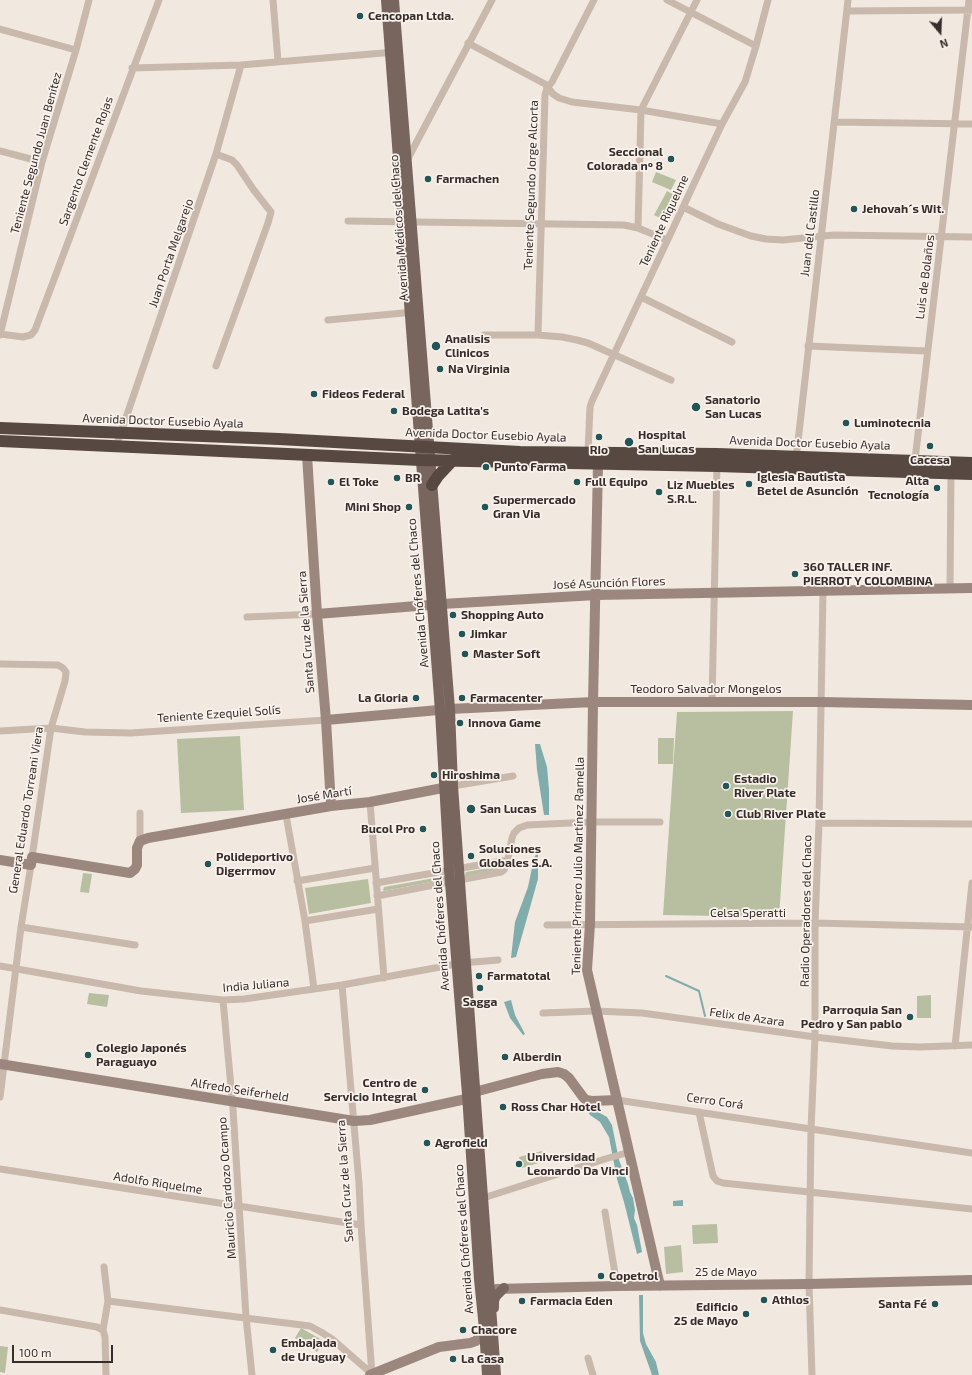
<!DOCTYPE html>
<html>
<head>
<meta charset="utf-8">
<style>
  body { margin:0 }
  #map { position:relative; width:972px; height:1375px; overflow:hidden; background:#f1e8e0; font-family:"Exo 2",sans-serif }
  canvas { display:block }
  .north { position:absolute; left:920px; top:12px; width:40px; height:40px; -webkit-text-stroke:3px #f9f2ec; paint-order:stroke; rotate:161deg; font-size:11px; font-weight:700; line-height:16px; text-align:center; color:#372e2b }
  .north::after { content:''; display:block; margin:auto; width:14px; height:18px; background:#372e2b; clip-path:polygon(50% 0,100% 100%,50% 72%,0 100%) }
  .scale { position:absolute; left:12px; top:1345px; width:101px; height:18px; box-sizing:border-box; border:2px solid #372e2b; border-top:0; padding-left:5px; font-size:12px; line-height:14px; white-space:nowrap; color:#372e2b; -webkit-text-stroke:3px #f9f2ec; paint-order:stroke }
</style>
</head>
<body>
<div id="map">
<canvas width="972" height="1375"></canvas>
<div class="north">N</div>
<div class="scale">100 m</div>
</div>
<script>
const context = document.querySelector('canvas').getContext('2d');
context.lineJoin = 'round';
function fill(path, color) {
  context.fillStyle = color;
  context.fill(path, 'evenodd');
}
function poly(rows) {
  const path = new Path2D();
  for (const r of rows) {
    path.moveTo(r[0], r[1]);
    for (let i = 2; i < r.length; i += 2) path.lineTo(r[i], r[i + 1]);
  }
  return path;
}
function strokePath(path, color, width, dash) {
  context.strokeStyle = color;
  context.lineWidth = width;
  context.lineCap = dash ? 'butt' : 'round';
  context.setLineDash(dash || []);
  context.stroke(path);
}
function write(font, color, halo, rows, align = 'center') {
  context.font = font + ' "Exo 2",sans-serif';
  context.lineWidth = 3.5;
  context.setLineDash([]);
  context.textBaseline = 'middle';
  context.strokeStyle = halo;
  context.fillStyle = color;
  for (const [text, x, y, turn = 0] of rows) {
    context.save();
    context.translate(x, y);
    context.rotate((+turn || 0) * Math.PI / 180);
    context.textAlign = isNaN(turn) ? turn : align;
    if (halo) context.strokeText(text, 0, 0);
    context.fillText(text, 0, 0);
    context.restore();
  }
}
fill(poly([
  [656,172,676,180,671,190,652,182],
  [667,191,678,197,666,221,654,215],
  [793,711,779,917,663,915,677,712],
  [240,736,244,810,181,813,177,739],
  [658,738,674,738,673,764,658,764],
  [500,866,502,868,466,877,465,875,466,872],
  [83,873,92,874,89,893,80,892],
  [446,876,447,879,384,891,383,890,384,887],
  [368,879,371,903,309,914,305,888],
  [89,993,109,995,107,1007,87,1004],
  [931,995,931,1018,917,1018,917,996],
  [542,1151,545,1161,522,1168,519,1157],
  [717,1224,718,1243,693,1244,692,1225],
  [681,1245,683,1272,666,1274,664,1247],
  [301,1328,324,1341,317,1352,295,1338],
  [0,1346,8,1347,5,1373,0,1372]
]), '#b7bfa0');
fill(poly([
  [535,744,540,744,547,767,549,790,549,815,544,815,537,770],
  [538,851,538,879,516,957,511,958,515,922,528,887,534,858],
  [511,1000,515,1015,525,1034,523,1035,510,1018,504,1002],
  [585,1106,593,1106,598,1112,607,1117,612,1125,619,1160,628,1184,630,1192,633,1198,635,1210,634,1218,637,1225,642,1252,637,1254,624,1202,617,1179,609,1137,600,1122,590,1115],
  [683,1200,683,1206,673,1206,673,1201],
  [639,1295,643,1295,643,1333,646,1344,656,1362,659,1375,652,1375,640,1341]
]), '#81acac');
strokePath(poly([
  [666,976,699,991,705,1016]
]), '#81acac', 2);
strokePath(poly([
  [273,0,278,61],
  [667,0,756,46],
  [847,11,971,10],
  [0,29,76,50],
  [468,43,545,84,553,94,559,98,572,102,641,110,722,124],
  [132,68,241,65,395,52],
  [834,122,972,124],
  [0,151,42,162],
  [216,154,232,160,237,165,253,189,271,212,268,223,216,366],
  [406,162,492,0],
  [683,207,718,224,751,236,766,239,783,240,834,235,972,237],
  [348,221,624,225,638,228,667,240],
  [638,228,641,110,697,0],
  [641,297,732,342],
  [328,320,414,312],
  [0,334,23,337,31,335,35,330,159,0],
  [0,335,42,162,76,50,89,0],
  [484,335,538,335,562,337,577,340,588,343,671,380],
  [538,335,545,95,547,88,552,82,594,0],
  [808,346,927,351],
  [116,447,216,154,241,65],
  [588,452,590,407,592,401,722,124,745,82,756,46,768,0],
  [796,459,848,0],
  [915,460,969,0],
  [950,589,951,473],
  [247,617,317,614],
  [0,664,58,665,63,668,66,672,65,681,51,728,32,857],
  [712,703,717,463],
  [0,731,51,728,85,732,131,733,326,720],
  [453,786,513,776],
  [370,802,384,978],
  [140,813,140,841],
  [286,815,305,921,314,989],
  [819,823,972,824],
  [297,881,375,868],
  [376,883,508,860],
  [377,896,501,872,504,870,507,864,512,838,514,833,519,828,527,825,592,822,660,822],
  [305,921,378,909],
  [547,925,815,923,972,927],
  [21,927,135,945],
  [0,966,141,991,223,1000,244,999,342,985,462,963,498,960],
  [342,985,359,1183,361,1225,372,1375],
  [223,1000,233,1109,246,1317,252,1375],
  [543,1013,596,1011,642,1013,815,1037,892,1046,920,1047,972,1045],
  [955,1046,972,883],
  [0,1097,21,927,31,865],
  [617,1100,972,1153],
  [699,1112,713,1176,717,1181,723,1183,972,1209],
  [0,1169,361,1225],
  [480,1199,605,1159,630,1152],
  [605,1212,617,1286],
  [104,1267,108,1301,103,1330,105,1337,106,1375],
  [108,1301,310,1326,321,1332,332,1339,372,1374],
  [0,1310,97,1327,103,1330],
  [588,1358,593,1375],
  [812,1375,809,1284,811,1129,815,1037,815,923,819,823,823,591]
]), '#c9b8ac', 7);
strokePath(poly([
  [307,455,317,614,326,720,331,806],
  [598,464,593,702,590,924,587,970,660,1286],
  [317,614,442,604,596,595,972,588],
  [326,720,450,709,593,702,821,702,972,705],
  [0,860,31,865,32,857,130,873,135,869,137,865,137,848,140,841,148,838,331,806,370,802,453,786],
  [0,1064,354,1121,370,1120,475,1097],
  [467,1094,542,1074,558,1072,564,1074,569,1078,583,1097,586,1100,592,1101,617,1100],
  [496,1289,617,1286,809,1284,972,1280],
  [370,1375,439,1347,470,1343,476,1341,484,1329]
]), '#9c877e', 10);
strokePath(poly([
  [386,0,440,711,449,870,467,1094,479,1279,484,1329,487,1375],
  [394,0,450,709,453,786,496,1375],
  [494,1308,494,1301,496,1296,504,1288]
]), '#78655d', 10);
strokePath(poly([
  [0,428,279,439,520,452,717,454,972,463],
  [0,441,420,460,717,466,972,474],
  [432,485,438,476,453,460]
]), '#584842', 12);
for (const [x, y, r, color] of [
  [360,16,4,"#235556"],
  [671,159,4,"#235556"],
  [428,179,4,"#235556"],
  [854,209,4,"#235556"],
  [436,346,5,"#235556"],
  [440,369,4,"#235556"],
  [314,394,4,"#235556"],
  [696,407,5,"#235556"],
  [394,411,4,"#235556"],
  [846,423,4,"#235556"],
  [599,437,4,"#235556"],
  [629,442,5,"#235556"],
  [930,446,4,"#235556"],
  [486,467,4,"#235556"],
  [397,478,4,"#235556"],
  [331,482,4,"#235556"],
  [577,482,4,"#235556"],
  [749,484,4,"#235556"],
  [937,488,4,"#235556"],
  [659,492,4,"#235556"],
  [409,507,4,"#235556"],
  [485,507,4,"#235556"],
  [795,574,4,"#235556"],
  [453,615,4,"#235556"],
  [462,634,4,"#235556"],
  [465,654,4,"#235556"],
  [416,698,4,"#235556"],
  [462,698,4,"#235556"],
  [460,723,4,"#235556"],
  [434,775,4,"#235556"],
  [726,786,4,"#235556"],
  [471,809,5,"#235556"],
  [728,814,4,"#235556"],
  [423,829,4,"#235556"],
  [471,856,4,"#235556"],
  [208,864,4,"#235556"],
  [479,976,4,"#235556"],
  [480,988,4,"#235556"],
  [910,1017,4,"#235556"],
  [88,1055,4,"#235556"],
  [505,1057,4,"#235556"],
  [425,1090,4,"#235556"],
  [503,1107,4,"#235556"],
  [427,1143,4,"#235556"],
  [519,1164,4,"#235556"],
  [601,1276,4,"#235556"],
  [764,1300,4,"#235556"],
  [522,1301,4,"#235556"],
  [935,1304,4,"#235556"],
  [746,1314,4,"#235556"],
  [463,1330,4,"#235556"],
  [273,1350,4,"#235556"],
  [453,1359,4,"#235556"]
]) {
  const dot = new Path2D();
  dot.arc(x, y, r, 0, 2 * Math.PI);
  context.fillStyle = color;
  context.fill(dot);
  strokePath(dot, '#f9f2ec', 1.5);
}
write('bold 12px', '#372e2b', '#f9f2ec', [
  ["Cencopan Ltda.",368,16],
  ["Seccional",663,152,"right"],
  ["Colorada nº 8",663,166,"right"],
  ["Farmachen",436,179],
  ["Jehovah´s Wit.",862,209],
  ["Analisis",445,339],
  ["Clinicos",445,353],
  ["Na Virginia",448,369],
  ["Fideos Federal",322,394],
  ["Sanatorio",705,400],
  ["San Lucas",705,414],
  ["Bodega Latita's",402,411],
  ["Luminotecnia",854,423],
  ["Hospital",638,435],
  ["San Lucas",638,449],
  ["RIo",599,450,"center"],
  ["Cacesa",930,460,"center"],
  ["Punto Farma",494,467],
  ["Iglesia Bautista",757,477],
  ["Betel de Asunción",757,491],
  ["BR",405,478],
  ["Alta",929,481,"right"],
  ["Tecnología",929,495,"right"],
  ["El Toke",339,482],
  ["Full Equipo",585,482],
  ["Liz Muebles",667,485],
  ["S.R.L.",667,499],
  ["Supermercado",493,500],
  ["Gran Via",493,514],
  ["Mini Shop",401,507,"right"],
  ["360 TALLER INF.",803,567],
  ["PIERROT Y COLOMBINA",803,581],
  ["Shopping Auto",461,615],
  ["Jimkar",470,634],
  ["Master Soft",473,654],
  ["La Gloria",408,698,"right"],
  ["Farmacenter",470,698],
  ["Innova Game",468,723],
  ["Hiroshima",442,775],
  ["Estadio",734,779],
  ["River Plate",734,793],
  ["San Lucas",480,809],
  ["Club River Plate",736,814],
  ["Bucol Pro",415,829,"right"],
  ["Soluciones",479,849],
  ["Globales S.A.",479,863],
  ["Polideportivo",216,857],
  ["Digerrmov",216,871],
  ["Farmatotal",487,976],
  ["Sagga",480,1002,"center"],
  ["Parroquia San",902,1010,"right"],
  ["Pedro y San pablo",902,1024,"right"],
  ["Colegio Japonés",96,1048],
  ["Paraguayo",96,1062],
  ["Alberdin",513,1057],
  ["Centro de",417,1083,"right"],
  ["Servicio Integral",417,1097,"right"],
  ["Ross Char Hotel",511,1107],
  ["Agrofield",435,1143],
  ["Universidad",527,1157],
  ["Leonardo Da Vinci",527,1171],
  ["Copetrol",609,1276],
  ["Athlos",772,1300],
  ["Farmacia Eden",530,1301],
  ["Santa Fé",927,1304,"right"],
  ["Edificio",738,1307,"right"],
  ["25 de Mayo",738,1321,"right"],
  ["Chacore",471,1330],
  ["Embajada",281,1343],
  ["de Uruguay",281,1357],
  ["La Casa",461,1359]
], 'left');
write('12px', '#372e2b', '#f9f2ec', [
  ["Teniente Segundo Juan Benítez",36,153,-75],
  ["Sargento Clemente Rojas",86,161,-70],
  ["Teniente Segundo Jorge Alcorta",531,185,-88],
  ["Teniente Riquelme",664,221,-65],
  ["Avenida Médicos del Chaco",399,228,-94],
  ["Juan del Castillo",810,233,-83],
  ["Juan Porta Melgarejo",171,253,-71],
  ["Luis de Bolaños",925,277,-83],
  ["Avenida Doctor Eusebio Ayala",163,421,2],
  ["Avenida Doctor Eusebio Ayala",486,435,2],
  ["Avenida Doctor Eusebio Ayala",810,443,2],
  ["José Asunción Flores",609,583,-2],
  ["Avenida Chóferes del Chaco",418,593,-95],
  ["Santa Cruz de la Sierra",306,632,-94],
  ["Teodoro Salvador Mongelos",706,689],
  ["Teniente Ezequiel Solís",219,714,-4],
  ["José Martí",324,795,-9],
  ["General Eduardo Torreani Viera",26,810,-81],
  ["Teniente Primero Julio Martínez Ramella",578,866,-89],
  ["Radio Operadores del Chaco",806,911,-89],
  ["Celsa Speratti",748,913],
  ["Avenida Chóferes del Chaco",440,916,-94],
  ["India Juliana",256,985,-5],
  ["Felix de Azara",747,1017,8],
  ["Alfredo Seiferheld",240,1090,9],
  ["Cerro Corá",715,1101,8],
  ["Santa Cruz de la Sierra",345,1181,-94],
  ["Adolfo Riquelme",158,1183,9],
  ["Mauricio Cardozo Ocampo",227,1188,-94],
  ["Avenida Chóferes del Chaco",464,1239,-94],
  ["25 de Mayo",726,1272]
]);
</script>
</body>
</html>
